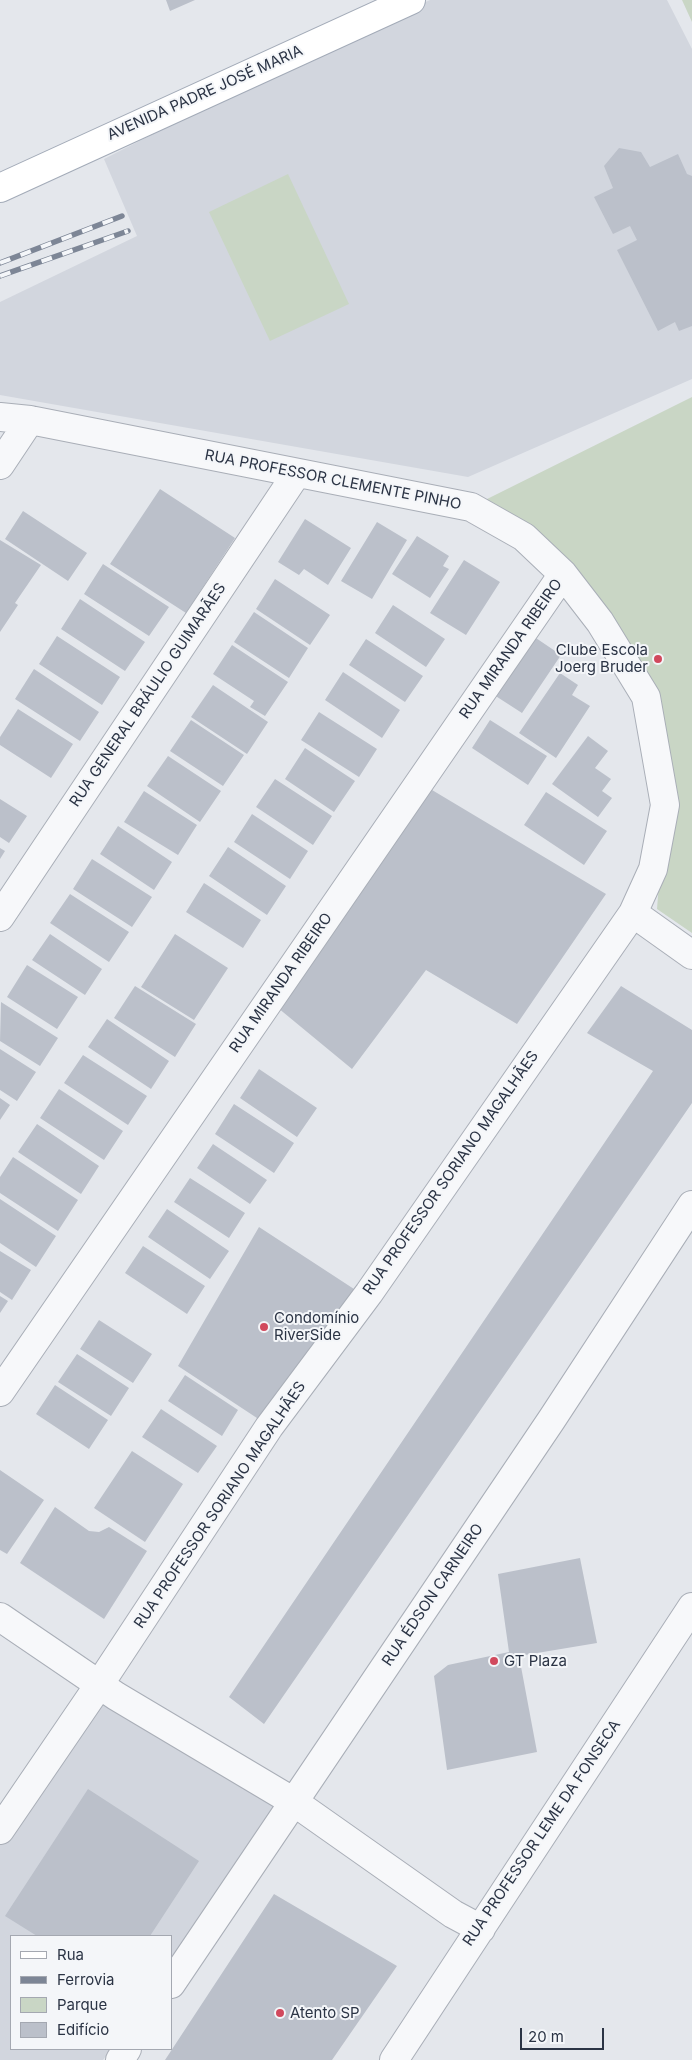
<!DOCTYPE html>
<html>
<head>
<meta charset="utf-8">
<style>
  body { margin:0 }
  #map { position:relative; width:692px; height:2060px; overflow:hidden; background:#e4e7ec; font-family:Inter,sans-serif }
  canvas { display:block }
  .legend { position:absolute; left:10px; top:1935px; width:162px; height:115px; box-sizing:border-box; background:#f4f6f9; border:1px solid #a4a8b1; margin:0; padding:6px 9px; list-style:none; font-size:15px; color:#2b3445 }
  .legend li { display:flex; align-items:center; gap:10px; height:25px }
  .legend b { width:25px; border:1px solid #a4a8b1 }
  .scale { position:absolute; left:520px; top:2028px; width:84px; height:22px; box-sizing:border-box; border:2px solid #2b3445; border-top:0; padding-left:6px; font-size:15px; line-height:18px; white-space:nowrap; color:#2b3445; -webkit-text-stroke:4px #f4f6f9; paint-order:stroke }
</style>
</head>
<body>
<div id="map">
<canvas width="692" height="2060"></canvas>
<ul class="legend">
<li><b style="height:6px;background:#fff"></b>Rua</li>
<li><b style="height:6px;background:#7d8696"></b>Ferrovia</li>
<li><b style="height:14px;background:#c9d6c5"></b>Parque</li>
<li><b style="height:14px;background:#bbc0ca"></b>Edifício</li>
</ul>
<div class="scale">20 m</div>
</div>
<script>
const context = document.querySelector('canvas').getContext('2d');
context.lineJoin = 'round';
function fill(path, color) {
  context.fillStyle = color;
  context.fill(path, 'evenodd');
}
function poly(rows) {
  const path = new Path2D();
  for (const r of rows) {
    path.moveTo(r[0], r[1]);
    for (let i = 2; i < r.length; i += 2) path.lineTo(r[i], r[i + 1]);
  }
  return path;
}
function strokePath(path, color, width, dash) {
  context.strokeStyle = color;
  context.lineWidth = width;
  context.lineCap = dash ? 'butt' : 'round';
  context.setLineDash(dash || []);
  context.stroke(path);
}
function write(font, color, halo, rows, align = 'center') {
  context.font = font + ' Inter,sans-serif';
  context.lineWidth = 4;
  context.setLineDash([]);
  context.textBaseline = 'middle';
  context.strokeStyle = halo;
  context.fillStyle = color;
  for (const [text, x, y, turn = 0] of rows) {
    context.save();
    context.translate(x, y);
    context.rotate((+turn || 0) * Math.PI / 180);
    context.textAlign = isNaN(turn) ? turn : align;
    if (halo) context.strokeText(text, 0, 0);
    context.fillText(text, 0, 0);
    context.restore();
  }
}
fill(poly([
  [430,0,667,0,692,49,692,379,468,477,0,395,0,302,137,236,104,159,283,68],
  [99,1685,294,1802,171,1968,171,1936,11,1936,11,2049,111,2049,103,2060,0,2060,0,1830]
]), '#d2d6de');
fill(poly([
  [682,0,692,0,692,22],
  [288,174,349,304,270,341,209,212],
  [692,397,692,933,657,909,665,805,646,697,600,622,471,507]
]), '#c9d6c5');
fill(poly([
  [166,0,195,0,170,11],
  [619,148,641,152,650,167,678,154,687,174,692,176,692,326,679,331,675,322,658,331,617,250,637,240,630,226,613,234,594,197,613,188,604,166],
  [160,489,235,538,186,613,110,564],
  [23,511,87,553,68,581,5,539],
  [305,519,351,548,328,585,304,569,299,575,278,562],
  [377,522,407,540,372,599,341,581],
  [417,536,449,556,443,566,449,569,430,598,392,574],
  [0,540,41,565,15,603,18,605,0,632],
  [464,560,500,582,466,635,430,613],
  [103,564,169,607,149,636,84,594],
  [275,579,330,615,310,645,256,609],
  [80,599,145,642,125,671,61,629],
  [393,605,445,639,426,667,375,633],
  [254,612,308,648,289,678,234,642],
  [530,634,561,655,522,713,491,693],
  [57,636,120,677,102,705,39,664],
  [366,639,423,676,405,702,349,665],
  [232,645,288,682,265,716,250,707,254,701,213,674],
  [34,669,99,712,80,741,15,699],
  [343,672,400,710,382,738,325,700],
  [560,673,578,685,572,695,590,706,556,758,519,733],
  [213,685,268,722,247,754,191,717],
  [18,709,73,744,51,778,0,745,0,737],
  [319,712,377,749,359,777,301,740],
  [191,720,244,755,223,786,170,751],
  [490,720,547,756,528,785,472,748],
  [588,736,608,751,595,768,611,779,602,791,612,798,598,817,552,784],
  [305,748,355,781,334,812,285,779],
  [168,756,221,791,200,822,147,786],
  [275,779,332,816,313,845,256,807],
  [422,784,606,894,517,1024,426,970,352,1069,272,1003],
  [144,791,197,825,178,855,124,822],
  [546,792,607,831,584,865,524,825],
  [0,799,27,816,9,843,0,837],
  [252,814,308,851,290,879,234,842],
  [118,826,172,862,154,890,100,854],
  [228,847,286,886,267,915,209,876],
  [0,848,5,851,0,859],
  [92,859,152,897,132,927,73,889],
  [204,883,261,920,243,948,186,912],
  [70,894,129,932,109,962,50,923],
  [50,934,102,969,85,995,32,960],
  [175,934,228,968,194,1020,141,987],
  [27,965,78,997,57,1029,7,997],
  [135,986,196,1024,175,1057,114,1018],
  [621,986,692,1030,692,1103,264,1724,229,1697,653,1071,587,1033],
  [1,1002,58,1038,40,1066,0,1041],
  [107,1019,169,1061,151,1089,88,1047],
  [0,1049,36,1072,17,1101,0,1090],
  [83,1055,147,1096,128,1125,64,1083],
  [259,1069,317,1108,297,1137,240,1098],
  [59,1089,123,1131,104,1160,40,1118],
  [0,1098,10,1105,0,1120],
  [234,1104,294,1143,274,1173,215,1134],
  [37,1124,99,1166,81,1194,18,1152],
  [213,1144,267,1180,250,1204,197,1168],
  [13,1157,78,1200,58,1231,0,1193,0,1177],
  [190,1178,245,1213,229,1238,174,1202],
  [0,1199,56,1236,36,1267,0,1243],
  [167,1209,229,1251,210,1279,148,1237],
  [259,1227,354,1289,260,1420,178,1366],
  [143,1246,205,1286,187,1314,125,1273],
  [0,1251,31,1270,12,1300,0,1292],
  [0,1296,8,1301,0,1313],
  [99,1320,152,1354,133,1383,80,1349],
  [77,1354,129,1388,111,1416,58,1382],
  [185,1375,238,1410,222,1436,168,1401],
  [55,1385,108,1420,89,1449,36,1414],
  [161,1409,217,1446,198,1473,142,1437],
  [132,1451,183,1484,145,1542,94,1508],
  [0,1470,44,1500,7,1554,0,1550],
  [55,1507,89,1531,99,1532,109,1527,147,1551,104,1619,20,1563],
  [580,1558,597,1643,519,1656,537,1752,447,1770,434,1676,448,1665,509,1652,498,1574],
  [88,1789,199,1861,150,1936,37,1936,5,1916],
  [274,1894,397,1966,332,2060,165,2060]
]), '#bbc0ca');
const minor = poly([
  [0,417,30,420,471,507,524,537,563,574,600,622,646,697,665,805,653,869,633,913,692,955],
  [0,465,30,420],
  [0,917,297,473],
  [0,1392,563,574],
  [0,1617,116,1696,294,1802,453,1914,481,1929],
  [0,1830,99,1685,269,1427,369,1293,633,913],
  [171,1984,552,1419,692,1205],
  [120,2060,127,2049],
  [394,2060,692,1607]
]);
const major = poly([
  [0,188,411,0]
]);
strokePath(minor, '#a9aeb7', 30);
strokePath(major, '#a3abb8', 30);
strokePath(minor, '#f7f8fa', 28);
strokePath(major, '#fff', 28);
const rail = poly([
  [0,263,122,216],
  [0,276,128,231]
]);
strokePath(rail, '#7d8696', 5.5);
strokePath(rail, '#f4f6f9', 4, [11]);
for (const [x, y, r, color] of [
  [658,659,5,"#d1495d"],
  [264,1327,5,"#d1495d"],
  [494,1661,5,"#d1495d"],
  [280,2013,5,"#d1495d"]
]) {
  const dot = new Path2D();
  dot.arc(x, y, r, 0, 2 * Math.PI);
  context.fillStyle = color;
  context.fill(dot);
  strokePath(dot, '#f4f6f9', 2);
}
write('15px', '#2b3445', '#f4f6f9', [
  ["AVENIDA PADRE JOSÉ MARIA",205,93,-24],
  ["RUA PROFESSOR CLEMENTE PINHO",333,480,11],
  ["RUA MIRANDA RIBEIRO",511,649,-55],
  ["RUA GENERAL BRÁULIO GUIMARÃES",148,695,-56],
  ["RUA MIRANDA RIBEIRO",281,983,-55],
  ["RUA PROFESSOR SORIANO MAGALHÃES",451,1173,-55],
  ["RUA PROFESSOR SORIANO MAGALHÃES",220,1505,-56],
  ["RUA ÉDSON CARNEIRO",433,1595,-56],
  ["RUA PROFESSOR LEME DA FONSECA",542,1833,-56]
]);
write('15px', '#2b3445', '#f4f6f9', [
  ["Clube Escola",648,650,"right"],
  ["Joerg Bruder",648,667,"right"],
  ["Condomínio",274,1318],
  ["RiverSide",274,1335],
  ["GT Plaza",504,1661],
  ["Atento SP",290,2013]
], 'left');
</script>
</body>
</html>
